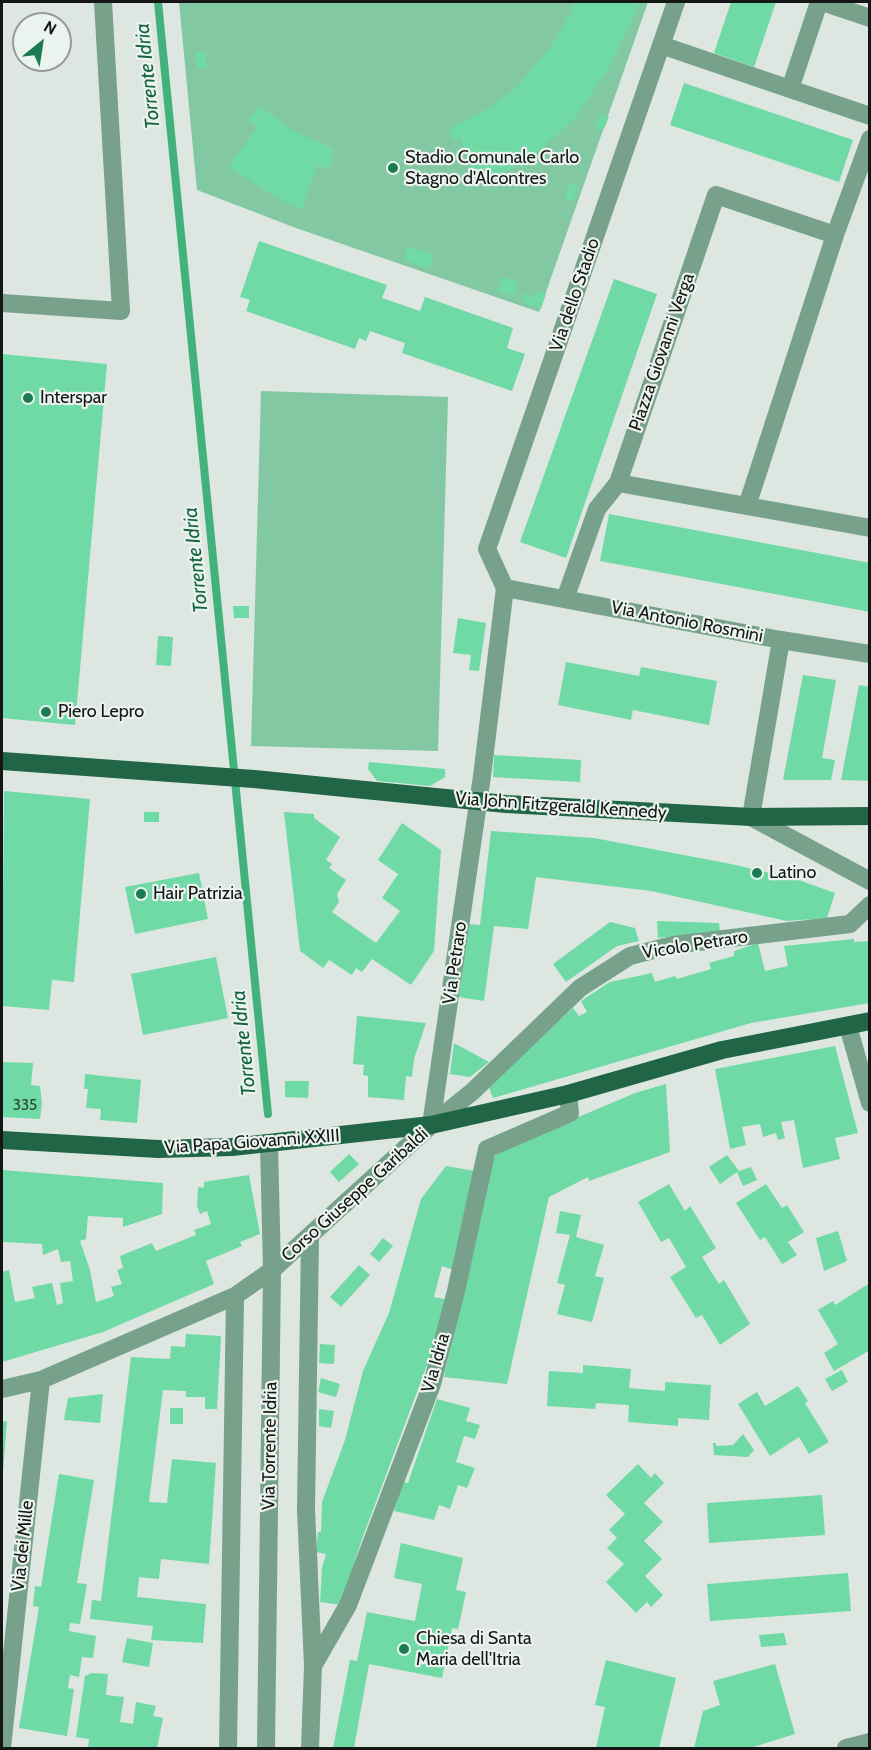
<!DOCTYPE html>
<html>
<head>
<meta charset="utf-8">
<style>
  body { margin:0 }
  #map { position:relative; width:871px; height:1750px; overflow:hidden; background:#dde6e1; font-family:Cabin,sans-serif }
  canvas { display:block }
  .frame { position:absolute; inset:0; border:3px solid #141715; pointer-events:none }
  .north { position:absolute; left:12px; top:12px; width:60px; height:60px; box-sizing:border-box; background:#ebf3ee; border:2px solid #959b97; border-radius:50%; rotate:30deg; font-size:16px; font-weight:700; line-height:24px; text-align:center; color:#141715 }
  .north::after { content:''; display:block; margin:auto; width:21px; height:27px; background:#1b7c53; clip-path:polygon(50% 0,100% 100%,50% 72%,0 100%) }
</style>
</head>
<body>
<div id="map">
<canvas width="871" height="1750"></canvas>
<div class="frame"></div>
<div class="north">N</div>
</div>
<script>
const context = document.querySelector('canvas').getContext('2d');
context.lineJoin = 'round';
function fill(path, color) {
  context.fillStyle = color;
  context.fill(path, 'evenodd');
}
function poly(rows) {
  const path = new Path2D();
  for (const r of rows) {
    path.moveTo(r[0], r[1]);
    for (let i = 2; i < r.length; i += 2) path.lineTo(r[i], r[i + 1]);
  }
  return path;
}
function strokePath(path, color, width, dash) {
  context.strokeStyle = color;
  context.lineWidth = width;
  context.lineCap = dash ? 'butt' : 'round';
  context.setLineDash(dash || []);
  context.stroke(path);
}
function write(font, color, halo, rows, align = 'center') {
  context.font = font + ' Cabin,sans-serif';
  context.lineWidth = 4.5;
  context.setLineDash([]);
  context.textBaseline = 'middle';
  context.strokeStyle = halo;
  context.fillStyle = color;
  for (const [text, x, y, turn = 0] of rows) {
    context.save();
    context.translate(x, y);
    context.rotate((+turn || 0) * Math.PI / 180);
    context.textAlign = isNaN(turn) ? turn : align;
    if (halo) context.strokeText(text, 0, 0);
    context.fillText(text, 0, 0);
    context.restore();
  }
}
fill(poly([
  [179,2,648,2,539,312,296,228,197,190],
  [261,391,448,397,438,751,251,746]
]), '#82c9a3');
strokePath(poly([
  [158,2,268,1114]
]), '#43b17e', 8);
fill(poly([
  [576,2,640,2,612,63,576,117,532,158,477,185,460,138,454,142,448,129,484,111,517,87,551,47],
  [731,2,776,2,754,67,714,53],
  [196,52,206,52,207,67,197,68],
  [684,83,853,140,839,182,670,125],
  [260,107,294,131,334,149,330,169,317,165,302,210,276,197,229,167,257,127,248,120],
  [600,114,609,117,603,131,595,128],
  [570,183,578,186,573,202,565,199],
  [259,241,387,285,382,298,420,311,425,297,513,328,507,348,525,354,512,391,402,353,405,343,370,331,366,341,359,338,355,349,246,311,250,300,240,297],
  [408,247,434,255,429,269,404,260],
  [502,277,519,282,514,297,497,291],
  [614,279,657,294,566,558,520,542],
  [536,291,546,294,541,309,521,302,523,293,534,297],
  [2,354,107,364,75,725,2,718],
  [609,514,870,563,870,612,600,561],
  [233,606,249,606,249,618,234,618],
  [458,618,486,623,479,671,469,670,471,655,453,653],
  [158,636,173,637,171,666,156,665],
  [566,662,639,676,641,667,717,681,709,725,633,710,631,720,558,705],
  [803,675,836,680,822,758,835,760,831,780,783,780],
  [859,685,870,687,870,781,841,780],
  [494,755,581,760,580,782,493,777],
  [369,762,445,769,445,777,430,786,377,781,368,769],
  [4,791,90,799,74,982,52,980,49,1010,2,1006],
  [144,812,159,812,159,822,144,822],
  [284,812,314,814,314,818,340,837,326,860,332,864,329,868,346,880,337,894,339,902,332,912,376,943,400,911,382,898,398,874,378,860,402,823,441,850,434,951,411,985,372,959,362,972,356,968,352,975,329,960,323,968,300,951],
  [491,831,594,838,731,864,796,879,835,893,827,918,787,921,651,891,536,877,528,929,494,926,484,1001,459,997,468,924,480,925],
  [199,873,208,919,135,934,125,887],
  [657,921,719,923,720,931,658,938],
  [610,922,635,928,639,941,617,946,566,982,553,964],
  [854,939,854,942,870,941,870,1003,751,1023,493,1098,488,1085,573,1008,579,1016,587,1012,581,1001,610,982,652,973,655,982,675,976,677,979,711,969,709,963,734,956,734,951,758,943,765,971,788,966,784,946],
  [216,957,228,1018,143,1035,131,974],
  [357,1016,426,1023,414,1059,412,1077,406,1076,404,1100,368,1097,368,1076,363,1075,364,1065,353,1064],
  [454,1043,489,1062,470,1077,450,1074],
  [835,1046,858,1133,835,1138,840,1159,803,1168,794,1120,781,1122,785,1138,778,1140,776,1133,763,1137,760,1124,742,1127,746,1145,730,1149,715,1069],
  [2,1062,33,1063,31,1085,40,1086,42,1103,40,1119,2,1117],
  [85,1074,141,1080,137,1123,100,1120,101,1109,86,1108,88,1089,84,1089],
  [285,1081,309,1081,308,1098,285,1097],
  [666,1084,670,1152,589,1181,588,1177,549,1197,507,1384,444,1377,492,1162,496,1155,536,1135,635,1093],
  [349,1154,359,1164,339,1182,330,1172],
  [727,1155,739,1171,751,1167,757,1180,743,1186,737,1172,720,1184,709,1167],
  [446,1166,475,1171,454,1270,442,1266,434,1297,449,1300,430,1366,427,1365,361,1542,341,1605,320,1602,322,1567,326,1554,316,1552,318,1532,321,1532,322,1502,345,1440,363,1371,389,1313,421,1199],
  [2,1170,163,1183,162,1214,123,1227,123,1218,88,1216,86,1239,80,1241,90,1270,96,1302,114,1296,111,1287,122,1284,117,1270,123,1268,120,1256,152,1243,156,1251,196,1235,194,1230,211,1224,207,1211,200,1214,197,1206,198,1187,204,1188,204,1182,249,1175,260,1234,240,1242,242,1246,206,1261,214,1284,103,1332,2,1362,2,1272,9,1270,15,1302,35,1298,32,1287,52,1283,57,1305,63,1303,60,1283,73,1281,70,1261,61,1262,58,1249,43,1255,42,1244,2,1242],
  [669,1184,685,1211,690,1206,716,1248,702,1257,719,1284,724,1280,750,1324,720,1345,702,1315,696,1318,670,1277,686,1267,669,1238,661,1242,638,1202],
  [766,1184,782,1208,787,1205,804,1232,788,1242,797,1255,782,1264,765,1237,760,1240,736,1203],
  [560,1211,581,1215,576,1237,604,1245,595,1276,604,1278,592,1322,557,1314,565,1285,557,1283,570,1235,556,1233],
  [838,1231,847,1261,824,1271,816,1238],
  [383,1238,393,1246,379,1262,370,1254],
  [359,1265,370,1275,341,1307,330,1297],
  [870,1283,870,1350,834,1371,824,1353,838,1344,818,1310,833,1301,835,1305],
  [186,1334,221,1336,217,1409,205,1409,205,1397,186,1397,186,1391,163,1390,149,1502,167,1503,172,1459,216,1463,209,1564,161,1559,159,1579,139,1577,137,1597,206,1604,203,1643,151,1640,153,1626,90,1619,92,1600,101,1601,131,1357,170,1359,171,1346,185,1347],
  [320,1344,335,1345,334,1364,319,1363],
  [583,1365,631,1369,629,1388,665,1391,665,1382,711,1385,709,1420,678,1418,678,1426,628,1422,629,1405,596,1403,595,1409,547,1406,549,1371,583,1373],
  [842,1370,848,1382,832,1391,825,1379],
  [321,1378,340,1384,336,1397,318,1392],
  [798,1386,808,1401,805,1403,829,1442,809,1454,799,1437,770,1456,738,1404,757,1392,765,1406],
  [103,1394,100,1423,64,1420,68,1398],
  [437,1399,470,1408,466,1421,480,1425,475,1439,464,1436,456,1462,475,1468,467,1488,458,1485,450,1509,439,1505,434,1520,394,1511,403,1482,408,1483],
  [170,1408,183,1408,183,1424,170,1424],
  [319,1409,334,1411,331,1428,319,1426],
  [7,1421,3,1472,2,1472,2,1422],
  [743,1434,754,1450,748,1457,714,1455,713,1443,716,1443,716,1446,733,1445],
  [638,1464,651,1478,655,1473,664,1483,644,1503,663,1522,644,1541,662,1559,645,1576,663,1595,651,1607,647,1602,636,1613,606,1582,624,1564,607,1548,617,1538,609,1530,625,1514,606,1495],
  [59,1474,94,1480,77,1583,87,1584,80,1624,70,1623,69,1631,96,1636,93,1658,82,1657,79,1677,70,1675,68,1688,74,1689,67,1736,19,1728,39,1607,33,1606,35,1586,41,1587],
  [822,1495,825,1535,709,1543,707,1503],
  [401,1543,463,1558,456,1590,466,1592,458,1629,452,1628,442,1678,369,1664,354,1748,333,1748,350,1660,357,1661,367,1612,415,1621,422,1584,394,1578],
  [848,1573,851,1611,710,1621,707,1584],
  [784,1633,787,1645,761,1647,759,1635],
  [127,1638,153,1643,149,1667,122,1662],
  [606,1660,676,1678,659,1748,596,1748,605,1707,595,1705],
  [775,1664,795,1734,750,1748,694,1748,703,1711,720,1705,713,1681],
  [92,1673,108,1674,106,1695,124,1697,120,1722,133,1724,136,1702,156,1706,153,1716,163,1718,157,1748,88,1748,89,1739,76,1737,85,1676]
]), '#6fdaa5');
strokePath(poly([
  [819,2,790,89,870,116],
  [822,2,870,18],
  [661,45,790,89],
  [2,303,121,311,103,2],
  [618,483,870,528],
  [747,506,835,235],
  [505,588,487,549,676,2],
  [505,588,781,640,870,654],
  [565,599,597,509,618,483,716,195,835,235,870,139],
  [781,640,751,817,870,881],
  [848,1026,870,1103],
  [431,1125,482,776,505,588],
  [310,1238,306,1509,313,1666,310,1748],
  [2,1389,41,1380,235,1296,272,1270,431,1125,472,1092,580,988,630,956,673,945,850,924,870,905],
  [313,1666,348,1605,432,1384,456,1291,487,1149,570,1113,568,1094],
  [2,1748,41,1380],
  [228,1748,235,1296],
  [266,1748,272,1270,269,1144],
  [846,1748,870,1742]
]), '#77a18a', 18);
strokePath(poly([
  [2,761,254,779,506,804,751,817,870,816],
  [2,1140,158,1149,232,1147,431,1125,568,1094,722,1050,870,1021]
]), '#206545', 18);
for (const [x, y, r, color] of [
  [393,168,6,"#1b7c53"],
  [28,398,6,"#1b7c53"],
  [46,712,6,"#1b7c53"],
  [757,873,6,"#1b7c53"],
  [141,894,6,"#1b7c53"],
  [404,1649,6,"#1b7c53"]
]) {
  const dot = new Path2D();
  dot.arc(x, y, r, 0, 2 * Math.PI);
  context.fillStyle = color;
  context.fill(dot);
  strokePath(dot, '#ebf3ee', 2);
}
write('15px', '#2b4839', null, [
  ["335",25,1106]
]);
write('18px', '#141715', '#ebf3ee', [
  ["Stadio Comunale Carlo",405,158],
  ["Stagno d'Alcontres",405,179],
  ["Interspar",40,398],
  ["Piero Lepro",58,712],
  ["Latino",769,873],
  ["Hair Patrizia",153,894],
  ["Chiesa di Santa",416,1639],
  ["Maria dell'Itria",416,1660]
], 'left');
write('18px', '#141715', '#ebf3ee', [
  ["Via dello Stadio",575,295,-71],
  ["Piazza Giovanni Verga",662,352,-71],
  ["Via Antonio Rosmini",687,622,11],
  ["Via John Fitzgerald Kennedy",561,806,4],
  ["Vicolo Petraro",695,945,-9],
  ["Via Petraro",455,963,-82],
  ["Via Papa Giovanni XXIII",252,1142,-4],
  ["Corso Giuseppe Garibaldi",355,1195,-42],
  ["Via Idria",436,1363,-74],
  ["Via Torrente Idria",270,1446,-89],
  ["Via dei Mille",23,1546,-84]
]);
write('italic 20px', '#116342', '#ebf3ee', [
  ["Torrente Idria",148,76,-96],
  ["Torrente Idria",196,560,-96],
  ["Torrente Idria",244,1043,-96]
]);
</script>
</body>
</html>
